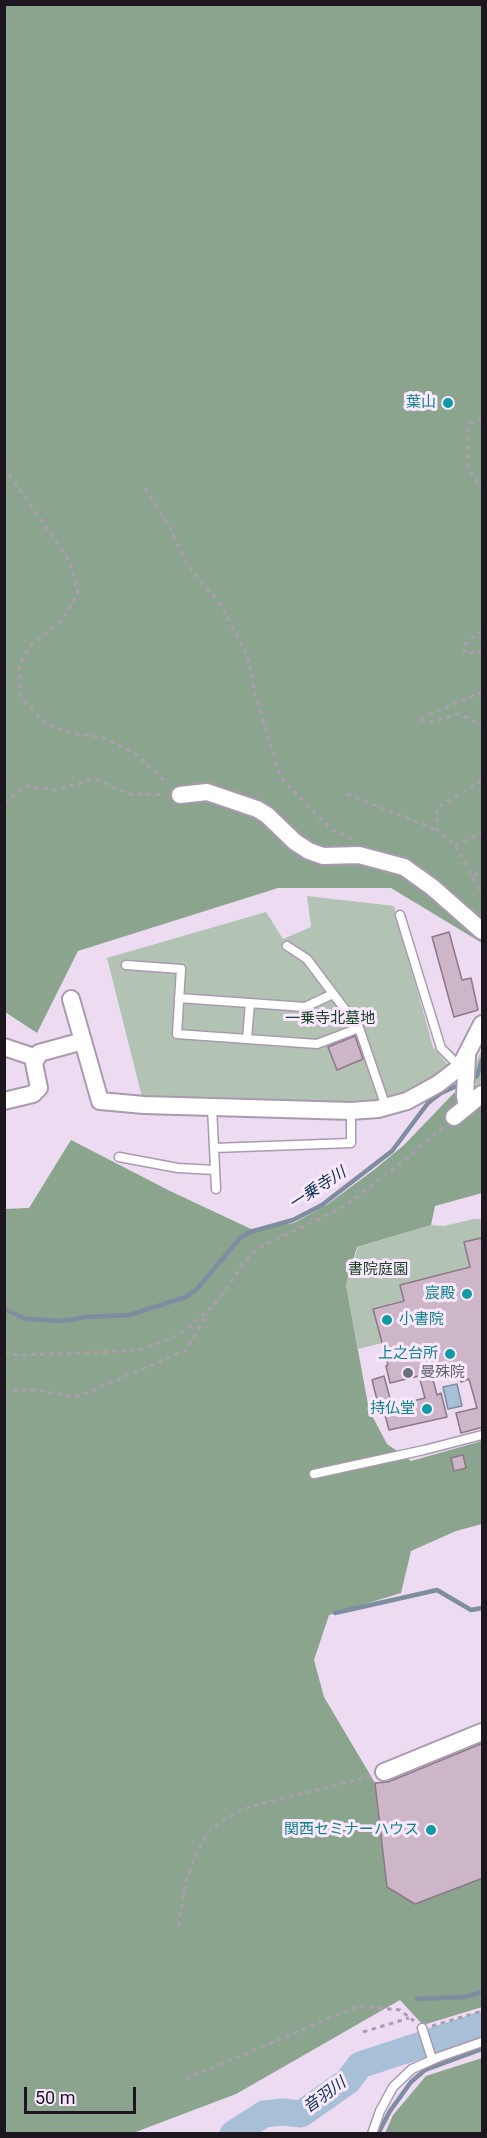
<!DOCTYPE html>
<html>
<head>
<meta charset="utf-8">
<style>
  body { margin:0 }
  #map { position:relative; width:487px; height:2138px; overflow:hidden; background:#ecdbf1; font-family:Roboto,sans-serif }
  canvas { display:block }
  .frame { position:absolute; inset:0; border:6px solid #1d161e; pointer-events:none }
  .scale { position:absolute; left:24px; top:2087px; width:112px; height:27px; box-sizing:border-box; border:3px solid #1d161e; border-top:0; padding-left:8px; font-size:18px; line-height:21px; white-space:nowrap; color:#1d161e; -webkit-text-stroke:4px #fae8ff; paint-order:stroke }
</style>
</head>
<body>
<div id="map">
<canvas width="487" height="2138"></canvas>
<div class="frame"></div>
<div class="scale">50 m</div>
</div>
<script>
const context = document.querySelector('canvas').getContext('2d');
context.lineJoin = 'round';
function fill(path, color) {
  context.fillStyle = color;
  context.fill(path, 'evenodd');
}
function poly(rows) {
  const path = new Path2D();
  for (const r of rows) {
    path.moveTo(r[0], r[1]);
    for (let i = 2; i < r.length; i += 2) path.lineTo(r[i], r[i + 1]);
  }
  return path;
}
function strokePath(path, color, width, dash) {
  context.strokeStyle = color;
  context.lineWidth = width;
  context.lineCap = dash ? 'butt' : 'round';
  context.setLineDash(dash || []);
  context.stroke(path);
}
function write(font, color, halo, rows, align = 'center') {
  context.font = font + ' Roboto,"Noto Sans JP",sans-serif';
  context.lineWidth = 6;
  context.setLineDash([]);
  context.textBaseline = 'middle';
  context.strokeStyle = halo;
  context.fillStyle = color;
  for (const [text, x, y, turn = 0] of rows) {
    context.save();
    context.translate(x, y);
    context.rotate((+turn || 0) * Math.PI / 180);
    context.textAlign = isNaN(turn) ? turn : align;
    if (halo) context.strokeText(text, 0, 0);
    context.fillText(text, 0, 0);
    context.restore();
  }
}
fill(poly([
  [307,896,394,906,433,1047,454,1072,378,1109,144,1105,107,958,266,912,283,939,311,927],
  [482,1049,482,1082,477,1087,473,1070],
  [474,1219,482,1219,482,1263,400,1285,404,1300,373,1308,382,1343,358,1349,346,1285,358,1247,431,1225,444,1226]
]), '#b2c3b4');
fill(poly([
  [4,5,482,5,482,943,391,888,278,888,78,951,37,1033,5,1012],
  [455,1092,468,1113,482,1102,482,1193,435,1206,431,1225,357,1247,346,1285,369,1410,387,1444,411,1461,482,1441,482,1524,456,1531,411,1551,401,1593,329,1615,314,1660,324,1697,375,1783,387,1887,415,1904,482,1878,482,2007,423,2025,400,2000,236,2094,133,2133,5,2133,4,1209,29,1208,71,1140,170,1191,251,1229,294,1223,328,1204,375,1169,404,1145],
  [482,2058,482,2133,385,2133,393,2115,426,2076]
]), '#8ba48e');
const water = poly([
  [457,1384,462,1406,448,1409,443,1387,457,1384]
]);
fill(water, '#a7c0d7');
strokePath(water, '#7e8da0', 1.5);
strokePath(poly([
  [469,1081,477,1076,482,1060],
  [4,1309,26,1319,63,1321,86,1317,129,1315,186,1297,197,1289,240,1238,250,1232,293,1220,322,1205,392,1151,428,1103,441,1093,461,1084],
  [335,1613,437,1590,471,1610,482,1608],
  [417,1999,465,1997,482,1992],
  [378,2134,390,2111,411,2082,425,2070,482,2049]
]), '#7e8da0', 4.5);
strokePath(poly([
  [233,2134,264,2114,283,2112,301,2114,348,2081,360,2065,482,2025]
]), '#a7c0d7', 27);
const building = poly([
  [449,932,462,980,471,978,478,1010,454,1017,432,937,449,932],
  [355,1036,363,1059,337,1070,328,1047,355,1036],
  [481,1238,483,1245,483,1427,461,1433,456,1413,477,1408,469,1379,461,1382,457,1365,431,1372,437,1395,441,1393,447,1417,389,1430,385,1415,381,1416,372,1380,384,1376,392,1406,425,1398,419,1376,390,1383,386,1366,388,1365,373,1309,404,1301,400,1285,470,1267,464,1242,481,1238],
  [463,1455,466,1468,454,1471,451,1458,463,1455],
  [483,1743,483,1878,415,1904,387,1887,375,1783,388,1782,483,1743]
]);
fill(building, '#cdb6c8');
strokePath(building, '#8d7788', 1.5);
const service = poly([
  [400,915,441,1048,460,1067],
  [287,946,307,959,359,1028,386,1107],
  [126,965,181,969,177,1034,317,1044,359,1028],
  [179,998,305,1007,333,994],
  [247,1039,250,1003],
  [212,1107,216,1189],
  [214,1148,351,1143,351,1111],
  [119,1157,178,1168,215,1170],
  [314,1474,424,1450,482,1435],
  [422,2028,432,2059],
  [372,2134,380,2111,393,2087,412,2069,439,2057,482,2042]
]);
const minor = poly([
  [180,795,207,792,257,809,267,815,295,842,309,851,323,856,359,855,404,867,432,887,482,931],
  [71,999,100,1101,144,1105,351,1111,378,1109,407,1101,438,1084,460,1067,482,1024],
  [4,1047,37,1058],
  [467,1056,465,1096,467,1106],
  [4,1101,33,1094,39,1088,34,1063,39,1053,83,1041],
  [454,1117,482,1094],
  [384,1772,482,1732]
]);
strokePath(service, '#aa9aaf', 11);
strokePath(minor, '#aa9aaf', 20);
strokePath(poly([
  [482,419,468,424,468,468,482,488],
  [4,467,69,560,78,593,63,619,31,645,19,664,21,697,45,723,74,734,101,737,132,751,168,784],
  [145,489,169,526,187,564,223,608,248,657,255,695,281,778,332,830,352,839],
  [482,631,463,645,465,653,482,653],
  [482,692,418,719,430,722,459,714,482,725],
  [482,781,437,808,437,830,455,845,482,894],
  [347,794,437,830],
  [4,800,7,801,25,786,55,790,95,779,129,794,166,795],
  [455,845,482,833],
  [473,876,482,872],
  [4,1354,24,1355,128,1351,142,1349,167,1340,183,1332,211,1308,224,1292,246,1260,261,1247,345,1206,392,1170,444,1127],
  [4,1392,30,1389,76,1397,185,1351,208,1313],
  [179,1926,185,1884,196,1853,212,1828,242,1809,371,1776],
  [432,2026,482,2011],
  [363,2032,409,2018],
  [186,2079,358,2006,400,2010,414,2021]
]), '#ab9daf', 3, [4.5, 4.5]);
strokePath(service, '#fff', 8);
strokePath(minor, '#fff', 16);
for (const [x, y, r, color] of [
  [448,403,6,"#0f9aa8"],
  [467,1294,6,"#0f9aa8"],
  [387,1320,6,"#0f9aa8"],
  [450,1354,6,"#0f9aa8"],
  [408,1373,6,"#6b7280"],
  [427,1409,6,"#0f9aa8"],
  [431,1830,6,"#0f9aa8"]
]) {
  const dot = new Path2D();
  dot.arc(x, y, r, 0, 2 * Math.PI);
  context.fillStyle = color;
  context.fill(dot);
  strokePath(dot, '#fae8ff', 2);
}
write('15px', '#0d838f', '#fae8ff', [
  ["葉山",436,403],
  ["宸殿",455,1294],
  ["小書院",399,1320,"left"],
  ["上之台所",438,1354],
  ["持仏堂",415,1409],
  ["関西セミナーハウス",419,1830]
], 'right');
write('15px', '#184121', '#fae8ff', [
  ["一乗寺北墓地",330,1019],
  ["書院庭園",378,1270]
]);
write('15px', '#5b616d', '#fae8ff', [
  ["曼殊院",420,1373]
], 'left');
write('italic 16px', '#04304f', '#fae8ff', [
  ["一乗寺川",318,1189,-33],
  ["音羽川",325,2096,-36]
]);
</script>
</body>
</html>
